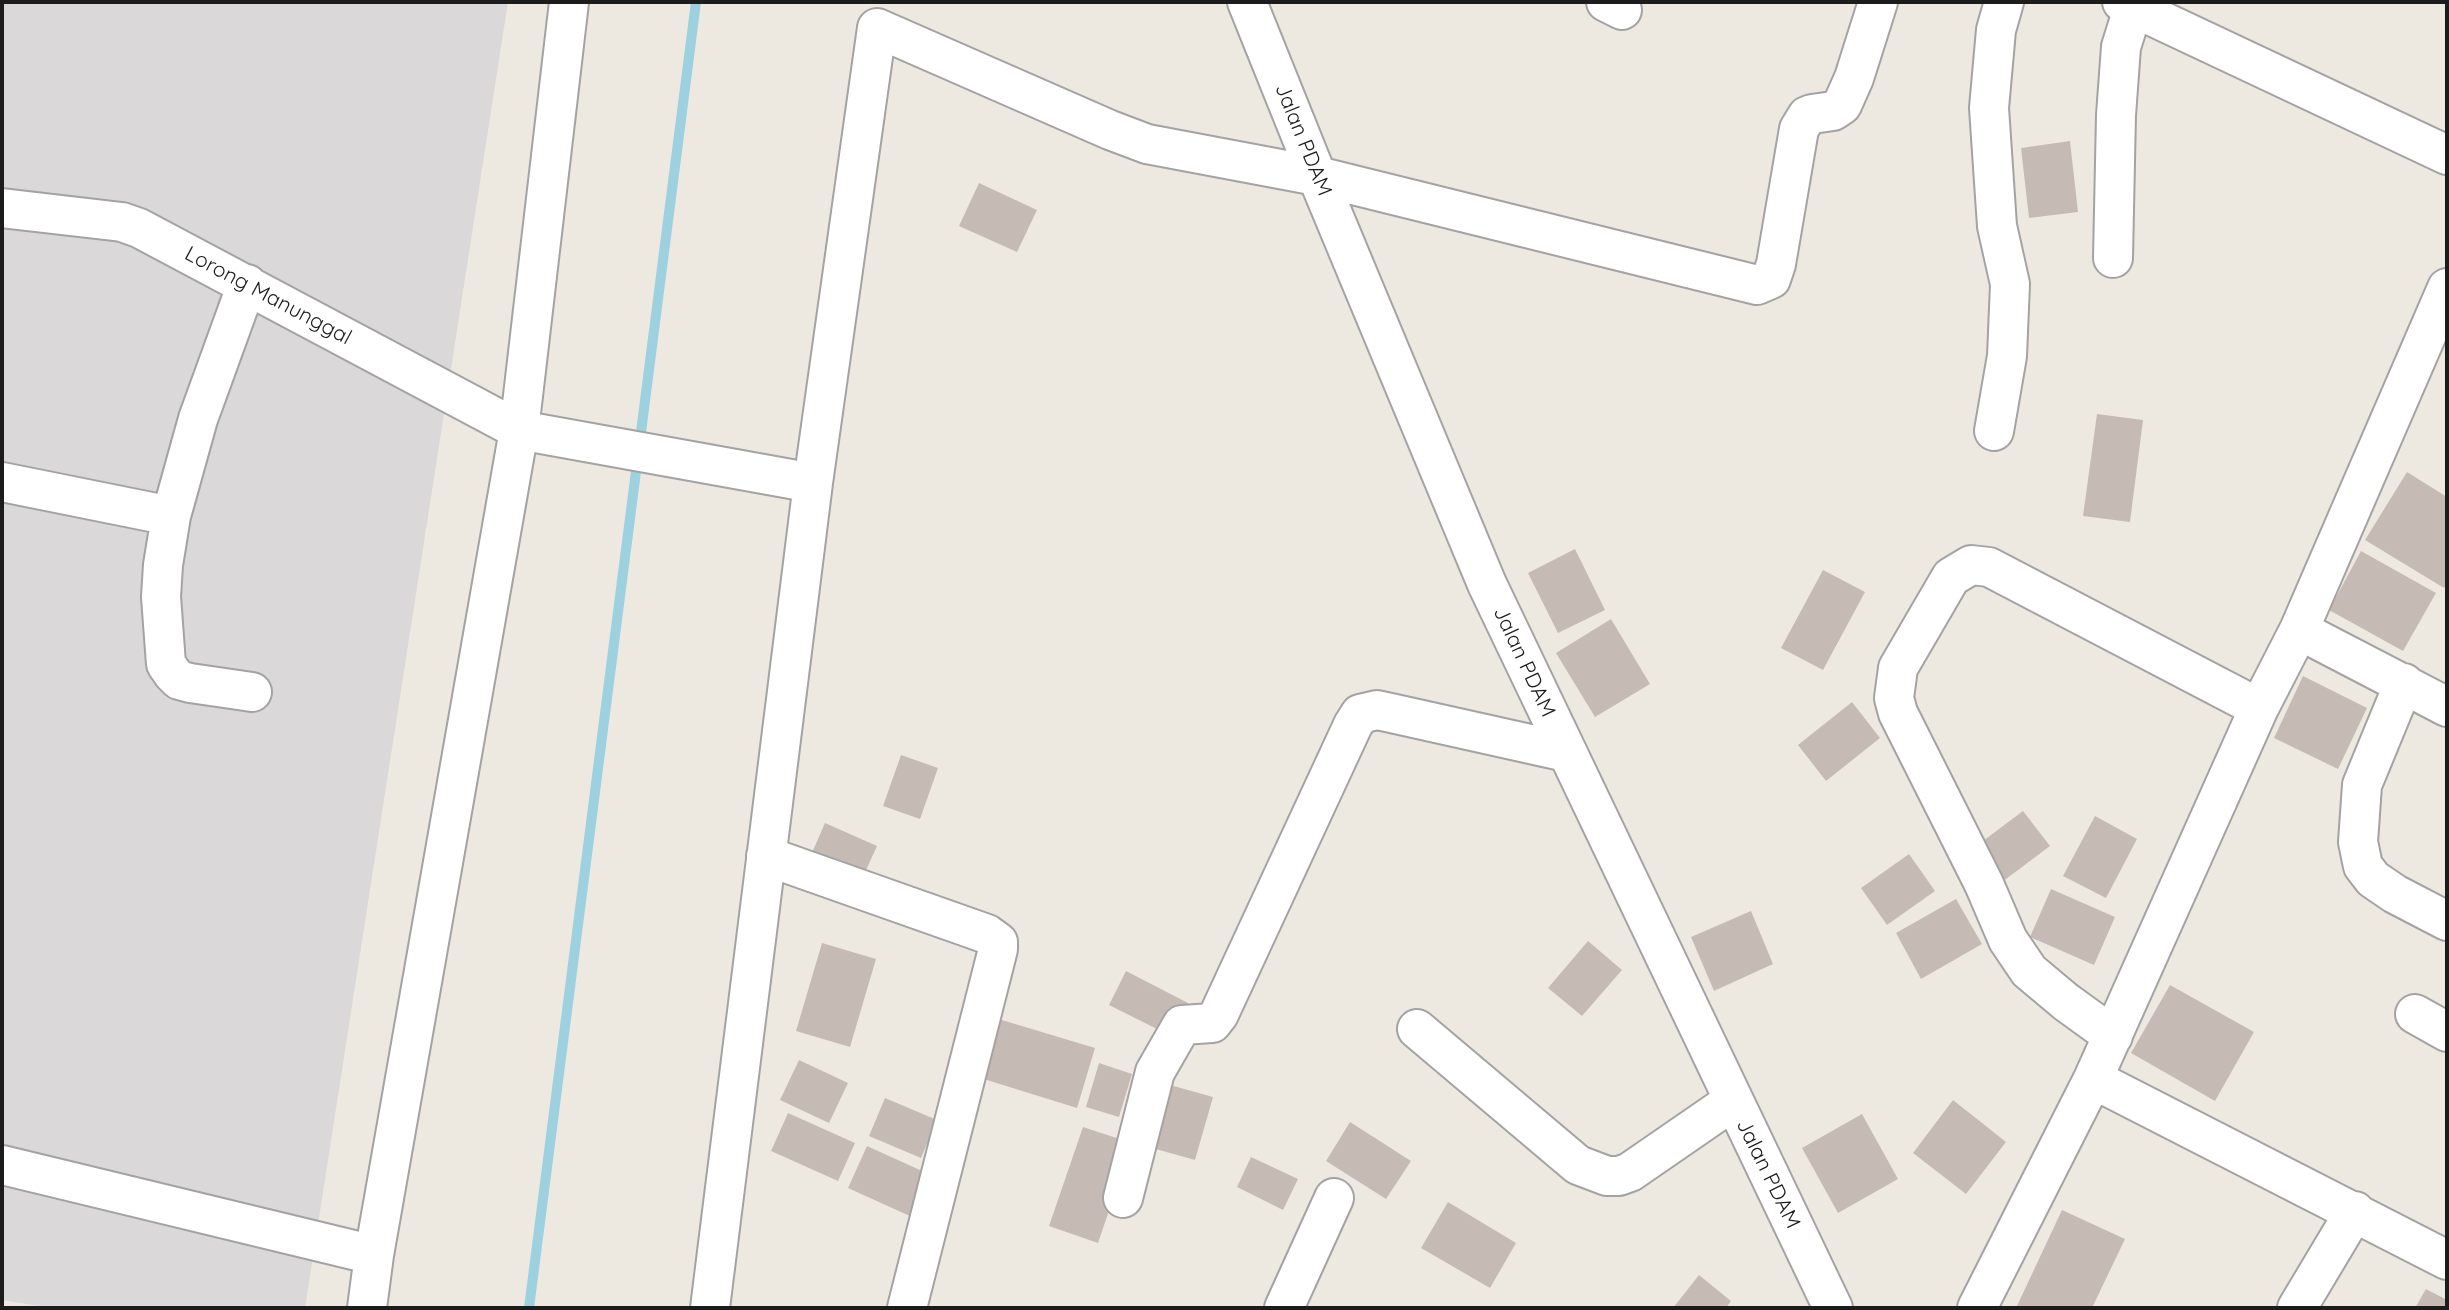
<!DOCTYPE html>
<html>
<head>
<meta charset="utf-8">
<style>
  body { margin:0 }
  #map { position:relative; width:2449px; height:1310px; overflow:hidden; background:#eee9e0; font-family:Quicksand,sans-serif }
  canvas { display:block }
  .frame { position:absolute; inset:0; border:4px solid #1c1c1c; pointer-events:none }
</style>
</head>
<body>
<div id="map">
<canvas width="2449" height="1310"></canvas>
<div class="frame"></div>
</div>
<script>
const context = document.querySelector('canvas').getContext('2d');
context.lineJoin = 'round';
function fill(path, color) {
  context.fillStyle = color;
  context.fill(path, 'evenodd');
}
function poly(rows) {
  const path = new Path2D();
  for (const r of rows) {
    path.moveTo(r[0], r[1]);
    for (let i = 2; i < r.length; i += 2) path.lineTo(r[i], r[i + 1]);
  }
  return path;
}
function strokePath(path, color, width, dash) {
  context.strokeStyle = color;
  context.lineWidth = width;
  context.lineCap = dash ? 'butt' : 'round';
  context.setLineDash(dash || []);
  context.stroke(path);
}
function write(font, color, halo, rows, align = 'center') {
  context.font = font + ' Quicksand,sans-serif';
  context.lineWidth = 5;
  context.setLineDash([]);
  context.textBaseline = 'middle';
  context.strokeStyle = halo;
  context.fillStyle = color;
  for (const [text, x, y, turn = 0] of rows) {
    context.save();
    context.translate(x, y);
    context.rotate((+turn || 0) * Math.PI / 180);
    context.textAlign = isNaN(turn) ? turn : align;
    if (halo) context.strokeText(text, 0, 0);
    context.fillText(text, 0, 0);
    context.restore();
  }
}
fill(poly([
  [2,2,508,2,305,1308,51,1308,2,1300]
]), '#dad8d8');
strokePath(poly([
  [529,1308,696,2]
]), '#9dd1df', 10);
fill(poly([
  [2070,141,2078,212,2029,218,2021,148],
  [979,183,1037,210,1017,252,959,226],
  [2097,414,2143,420,2130,522,2083,516],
  [2407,472,2447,497,2447,583,2444,588,2365,540],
  [1575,549,1605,610,1558,633,1528,573],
  [2361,551,2436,593,2403,651,2329,610],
  [1823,570,1865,592,1823,670,1781,648],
  [1611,619,1650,684,1595,717,1556,653],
  [2303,676,2367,708,2338,769,2274,738],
  [1852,702,1880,738,1826,781,1798,745],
  [901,755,938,768,920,819,883,806],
  [2023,811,2050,846,2002,882,1975,847],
  [2095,816,2137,839,2106,898,2063,876],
  [825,823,877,846,862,879,811,855],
  [1909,854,1935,891,1887,925,1861,888],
  [2051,889,2115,917,2094,965,2030,937],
  [1956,899,1982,944,1921,979,1896,933],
  [1751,911,1773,964,1714,991,1691,937],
  [1588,941,1622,970,1582,1016,1548,988],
  [822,943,876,959,850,1047,796,1031],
  [1126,971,1188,1003,1171,1036,1109,1005],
  [2170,985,2254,1032,2215,1101,2131,1053],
  [992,1017,1095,1048,1077,1108,974,1076],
  [799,1060,848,1083,829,1123,780,1100],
  [1099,1063,1132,1074,1119,1117,1086,1107],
  [1163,1083,1213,1097,1195,1160,1145,1146],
  [885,1098,937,1120,921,1158,869,1136],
  [1953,1100,2006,1142,1966,1194,1913,1153],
  [788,1113,855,1143,838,1181,771,1151],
  [1862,1114,1898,1179,1838,1213,1802,1148],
  [1350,1122,1411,1161,1386,1199,1326,1161],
  [1083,1127,1132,1143,1098,1243,1049,1226],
  [867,1146,931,1175,912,1217,848,1188],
  [1251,1157,1298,1179,1283,1210,1237,1187],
  [1448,1202,1516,1243,1490,1288,1421,1248],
  [2062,1210,2125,1239,2092,1308,2016,1308],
  [1699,1275,1731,1301,1726,1308,1673,1308],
  [2426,1289,2447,1300,2447,1308,2415,1308]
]), '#c6bbb4');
const minor = poly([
  [1247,2,1317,176,1487,584,1833,1308],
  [1606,2,1622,10],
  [2122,2,2447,155],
  [2,208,122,222,139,228,519,430,813,483],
  [2113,258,2116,115,2121,47,2135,2],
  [247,284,198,419,171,516,163,565,161,597,166,664,173,674,179,680,190,683,252,692],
  [1994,431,2007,356,2010,284,1997,226,1989,108,1996,30,2004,2],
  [2,482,171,516],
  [2299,630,2447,707],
  [2404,683,2362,785,2358,842,2363,866,2373,879,2395,894,2447,921],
  [766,856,987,934,998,942,998,949,907,1308],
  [2415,1014,2447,1032],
  [1417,1029,1578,1165,1607,1176,1619,1176,1630,1172,1733,1101],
  [2113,1036,2066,1002,2029,971,2008,940,1984,884,1898,713,1894,698,1898,668,1951,577,1971,565,1989,567,2259,708],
  [2093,1079,2447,1260],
  [2,1165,374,1255],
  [1123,1198,1155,1072,1182,1025,1212,1023,1219,1014,1353,725,1360,714,1377,710,1391,713,1566,752],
  [367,1308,374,1255,519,430,569,2],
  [710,1308,813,483,877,28,1110,130,1147,144,1317,176,1757,285,1771,279,1776,264,1799,129,1807,116,1812,114,1833,111,1842,105,1854,78,1878,2],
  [1284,1308,1334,1198],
  [1977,1308,2093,1079,2259,708,2299,630,2447,288],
  [2297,1308,2355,1211]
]);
strokePath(minor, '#a3a3a3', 42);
strokePath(minor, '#fff', 38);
write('21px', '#1c1c1c', '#fff', [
  ["Jalan PDAM",1303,140,68],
  ["Lorong Manunggal",268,296,28],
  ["Jalan PDAM",1524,662,65],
  ["Jalan PDAM",1768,1174,64]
]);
</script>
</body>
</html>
